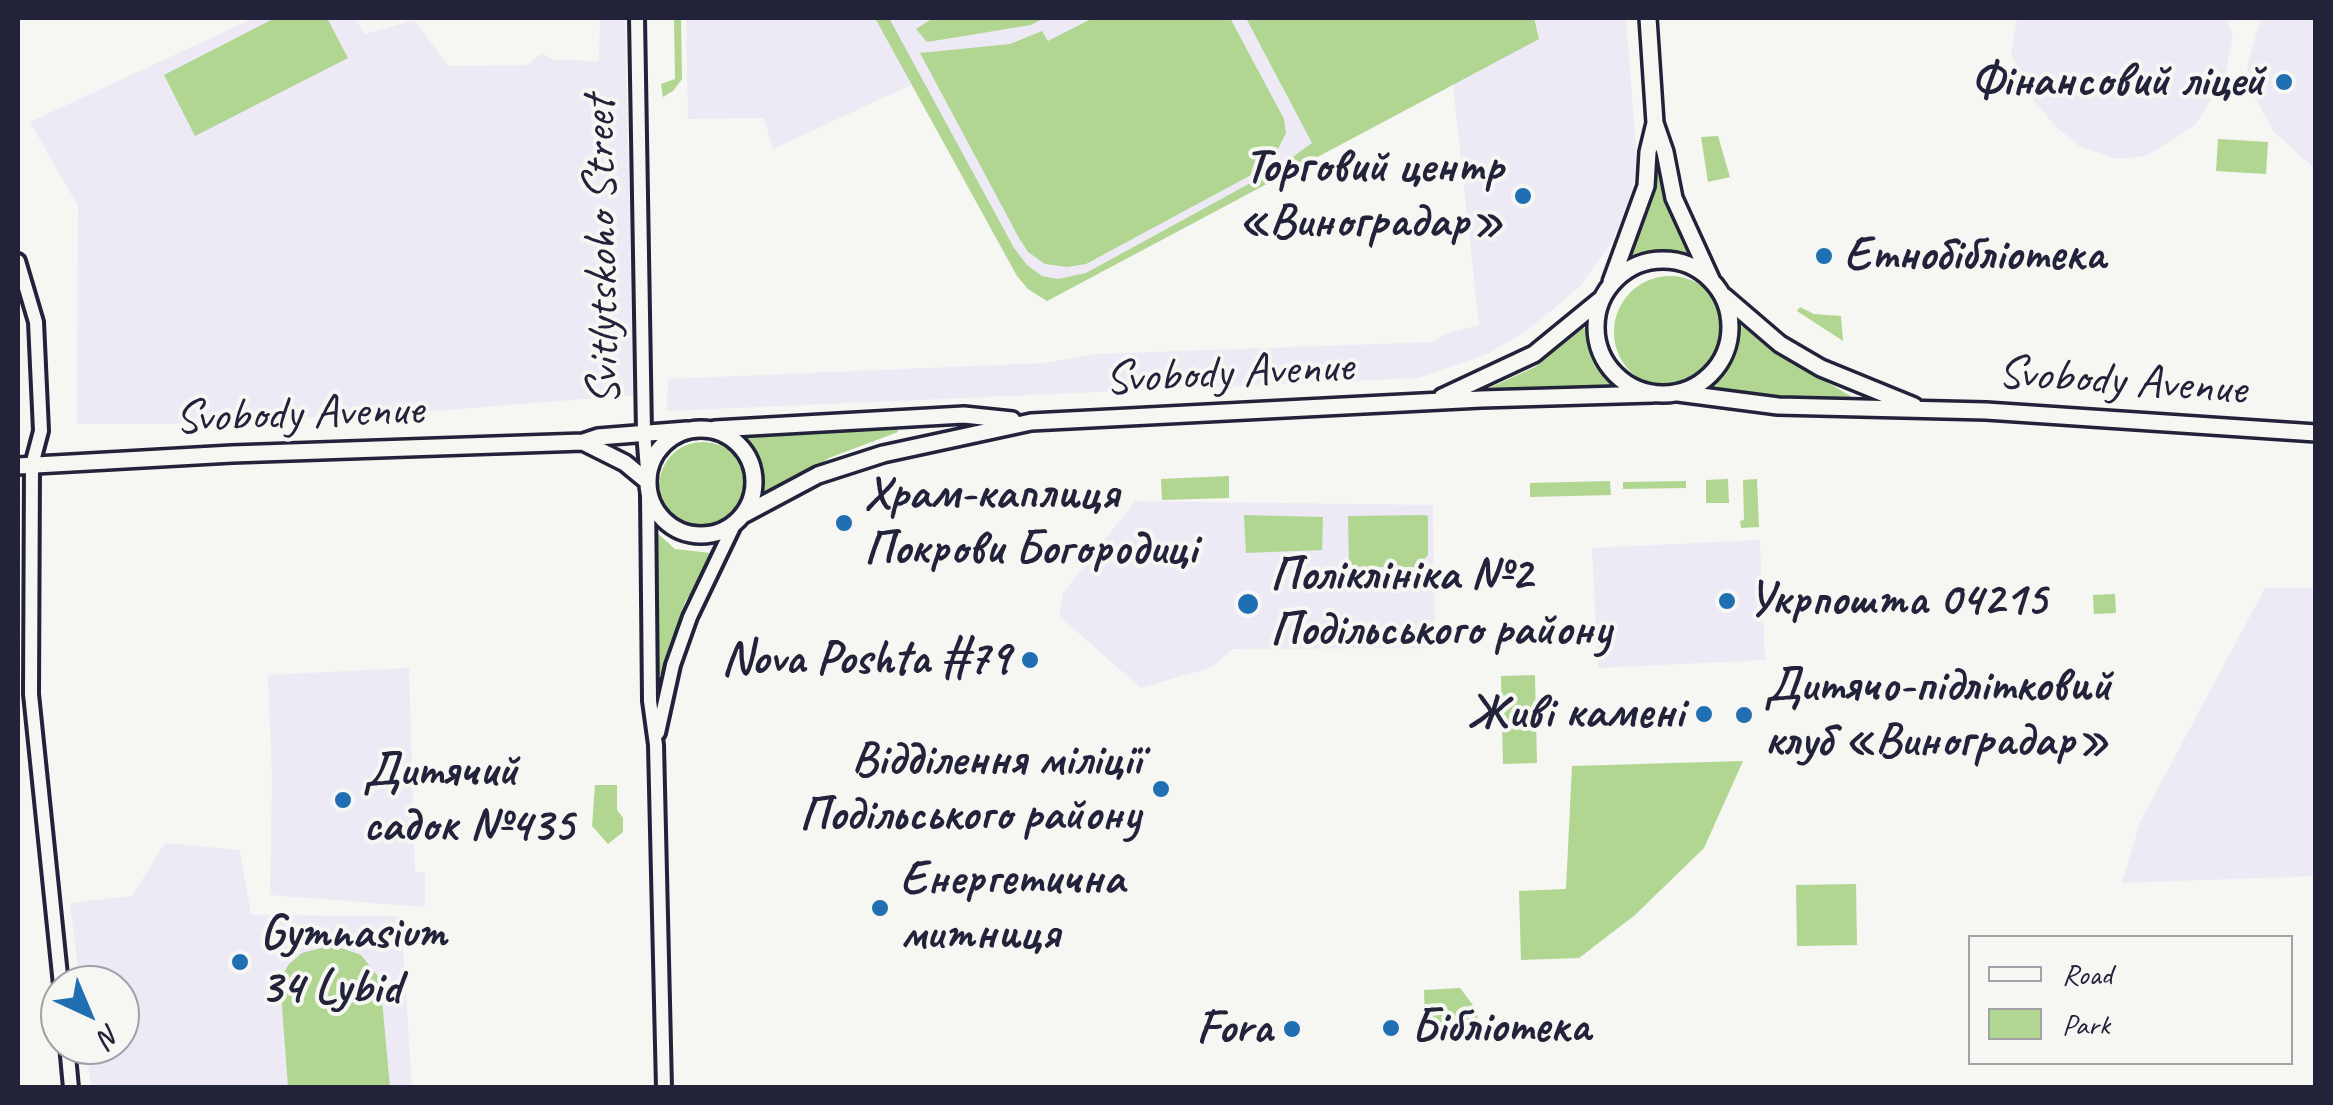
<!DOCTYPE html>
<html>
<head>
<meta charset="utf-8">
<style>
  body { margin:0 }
  #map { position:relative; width:2333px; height:1105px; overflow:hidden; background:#f6f6f2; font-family:Caveat,sans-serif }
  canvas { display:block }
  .frame { position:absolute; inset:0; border:20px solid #22223b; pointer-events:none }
  .legend { position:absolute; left:1968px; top:935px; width:325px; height:130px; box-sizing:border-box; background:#f6f6f2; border:2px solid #a1a1a9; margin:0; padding:12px 18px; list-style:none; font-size:30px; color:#22223b }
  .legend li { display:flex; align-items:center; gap:20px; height:50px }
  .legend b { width:50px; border:2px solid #a1a1a9 }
  .north { position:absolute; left:40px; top:965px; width:100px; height:100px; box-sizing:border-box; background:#f6f6f2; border:2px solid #a1a1a9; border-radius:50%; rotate:136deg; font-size:28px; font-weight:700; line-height:40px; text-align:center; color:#22223b }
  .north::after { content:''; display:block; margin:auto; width:35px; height:45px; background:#1f6fb2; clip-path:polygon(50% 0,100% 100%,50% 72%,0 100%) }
</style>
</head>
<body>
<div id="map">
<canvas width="2333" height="1105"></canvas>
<div class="frame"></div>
<ul class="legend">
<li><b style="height:12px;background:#f6f6f2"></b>Road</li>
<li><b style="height:28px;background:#b0d691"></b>Park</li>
</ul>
<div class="north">N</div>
</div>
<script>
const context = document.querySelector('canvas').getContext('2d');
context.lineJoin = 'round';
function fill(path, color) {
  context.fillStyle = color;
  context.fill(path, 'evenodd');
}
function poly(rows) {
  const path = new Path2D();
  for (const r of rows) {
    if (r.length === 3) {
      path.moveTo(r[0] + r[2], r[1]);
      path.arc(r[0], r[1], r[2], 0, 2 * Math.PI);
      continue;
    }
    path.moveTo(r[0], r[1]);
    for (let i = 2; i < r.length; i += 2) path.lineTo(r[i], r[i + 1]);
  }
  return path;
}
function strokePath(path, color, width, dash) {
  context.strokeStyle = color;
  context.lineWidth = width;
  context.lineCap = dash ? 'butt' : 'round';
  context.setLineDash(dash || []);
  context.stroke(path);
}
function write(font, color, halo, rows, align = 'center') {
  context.font = font + ' Caveat,sans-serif';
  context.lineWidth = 8;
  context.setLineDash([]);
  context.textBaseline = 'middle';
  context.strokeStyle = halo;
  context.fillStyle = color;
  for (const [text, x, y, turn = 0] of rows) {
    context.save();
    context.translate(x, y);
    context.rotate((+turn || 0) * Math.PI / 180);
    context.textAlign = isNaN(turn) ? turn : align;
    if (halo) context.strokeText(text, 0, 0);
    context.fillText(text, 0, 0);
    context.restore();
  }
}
fill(poly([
  [254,18,354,18,365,34,414,20,448,66,527,65,542,53,554,60,599,61,600,18,625,18,634,395,421,412,163,424,77,424,78,206,30,122],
  [686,18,1626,18,1637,162,1631,196,1611,244,1580,286,1551,311,1522,334,1487,354,1418,378,667,411,668,379,1045,363,1097,354,1434,342,1443,335,1479,325,1453,85,1047,301,1028,289,1017,276,913,84,773,149,764,118,688,119],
  [2017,18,2226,18,2233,37,2225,76,2195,125,2146,156,2117,159,2079,146,2054,125,2035,101,2011,54],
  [2261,18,2315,18,2315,169,2273,131,2256,99,2247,66],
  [1135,501,1433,505,1435,648,1233,649,1212,667,1141,688,1059,616,1063,593],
  [1760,540,1765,660,1598,668,1592,548],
  [2265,588,2315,588,2315,876,2122,883,2140,822],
  [409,668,415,872,425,872,425,907,270,895,272,776,268,675],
  [165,843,240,850,251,915,401,916,412,1087,91,1087,86,1045,120,1045,120,985,80,985,70,903,132,896]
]), '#edeaf6');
fill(poly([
  [275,18,327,18,348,58,195,136,164,75],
  [674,18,681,18,682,79,673,91,663,97,661,84,675,79],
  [875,18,889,18,1014,248,1027,265,1042,276,1058,279,1086,273,1276,169,1312,143,1246,18,1534,18,1539,39,1047,301,1028,289,1017,276],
  [933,18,1045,18,1031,25,927,42,916,29],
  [1093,18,1230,18,1284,119,1286,133,1278,149,1253,174,1086,264,1067,267,1045,264,1028,252,1019,238,920,53,1010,44,1042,31,1048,41],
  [1718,136,1730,177,1708,182,1701,137],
  [2218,139,2268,142,2266,174,2216,171],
  [1661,168,1675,220,1697,262,1677,252,1659,250,1630,257,1647,209,1654,169],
  [1670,332,56],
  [1800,307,1814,314,1841,316,1843,341,1797,311],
  [1744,326,1778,353,1857,400,1855,406,1691,395,1718,380,1736,351,1738,327],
  [1583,328,1588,329,1593,355,1616,385,1614,388,1478,393,1535,367],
  [896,425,898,432,829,458,765,499,764,468,757,452,744,436],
  [703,486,44],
  [1229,476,1229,498,1162,500,1161,479],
  [1728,479,1729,503,1706,503,1706,480],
  [1757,479,1759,527,1741,528,1740,521,1744,520,1743,480],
  [1610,481,1611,495,1530,497,1530,483],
  [1686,481,1686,488,1623,489,1623,482],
  [1244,515,1323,517,1322,550,1246,553],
  [1424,515,1428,516,1428,555,1420,564,1415,567,1349,567,1348,516],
  [655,531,675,549,711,553,715,557,685,602,661,674,655,673],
  [2115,594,2116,613,2094,614,2093,595],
  [1535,675,1537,763,1503,764,1501,676],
  [1743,761,1704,848,1635,915,1579,958,1521,960,1519,891,1566,889,1572,766],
  [595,785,617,785,617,810,623,818,623,832,608,844,592,826],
  [1856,884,1857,945,1797,946,1796,885],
  [333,945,361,955,380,979,390,1087,288,1087,280,979,289,964,302,953],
  [1460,988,1476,1009,1478,1020,1425,1023,1424,990]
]), '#b0d691');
const minor = poly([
  [637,18,644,432,648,482],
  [18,261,36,322,41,431,32,465,31,694,61,985],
  [648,494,650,701,656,745,664,1088],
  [658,733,673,665,690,617,735,523],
  [67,1045,71,1088]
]);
const tertiary = poly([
  [1648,18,1655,123,1665,152,1674,198,1711,279],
  [1663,327,67],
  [1611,282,1646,186,1648,152,1655,123],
  [1724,296,1780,344,1821,368,1914,406],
  [1678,393,1778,406,1986,411,2316,433],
  [1442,397,1534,354,1600,300],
  [701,482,53],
  [715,429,964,415,1012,420],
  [583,442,625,463,648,482],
  [18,466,232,454,583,442,598,437,687,430],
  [743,515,818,475,883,454,1031,422,1481,399,1653,394]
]);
strokePath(minor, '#22223b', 20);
strokePath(tertiary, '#22223b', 22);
strokePath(minor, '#f6f6f2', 12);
strokePath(tertiary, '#f6f6f2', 15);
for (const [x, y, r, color] of [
  [2284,82,10,"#1f6fb2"],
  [1523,196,10,"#1f6fb2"],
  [1824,256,10,"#1f6fb2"],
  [844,523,10,"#1f6fb2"],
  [1727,601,10,"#1f6fb2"],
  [1248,604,12,"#1f6fb2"],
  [1030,660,10,"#1f6fb2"],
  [1704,714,10,"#1f6fb2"],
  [1744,715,10,"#1f6fb2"],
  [1161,789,10,"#1f6fb2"],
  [343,800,10,"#1f6fb2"],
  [880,908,10,"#1f6fb2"],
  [240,962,10,"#1f6fb2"],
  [1391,1028,10,"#1f6fb2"],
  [1292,1029,10,"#1f6fb2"]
]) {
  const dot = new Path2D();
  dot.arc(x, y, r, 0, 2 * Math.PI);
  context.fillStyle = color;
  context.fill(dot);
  strokePath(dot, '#f6f6f2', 4);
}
write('bold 48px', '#22223b', '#f6f6f2', [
  ["Фінансовий ліцей",2264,82,"right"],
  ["Торговий центр",1503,168,"right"],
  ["«Виноградар»",1503,223,"right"],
  ["Етнобібліотека",1844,256],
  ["Храм-каплиця",864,495],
  ["Покрови Богородиці",864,550],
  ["Поліклініка №2",1270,576],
  ["Подільського району",1270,631],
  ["Укрпошта 04215",1747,601],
  ["Nova Poshta #79",1010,660,"right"],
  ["Дитячо-підлітковий",1764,687],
  ["клуб «Виноградар»",1764,742],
  ["Живі камені",1684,714,"right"],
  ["Відділення міліції",1141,761,"right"],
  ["Подільського району",1141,816,"right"],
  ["Дитячий",363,772],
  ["садок №435",363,827],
  ["Енергетична",900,880],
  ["митниця",900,935],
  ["Gymnasium",260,934],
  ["34 Lybid",260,989],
  ["Бібліотека",1411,1028],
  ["Fora",1272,1029,"right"]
], 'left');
write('48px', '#22223b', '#f6f6f2', [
  ["Svitlytskoho Street",603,251,-91],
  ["Svobody Avenue",1229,374,-3],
  ["Svobody Avenue",2122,382,4],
  ["Svobody Avenue",299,415,-2]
]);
</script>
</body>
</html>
